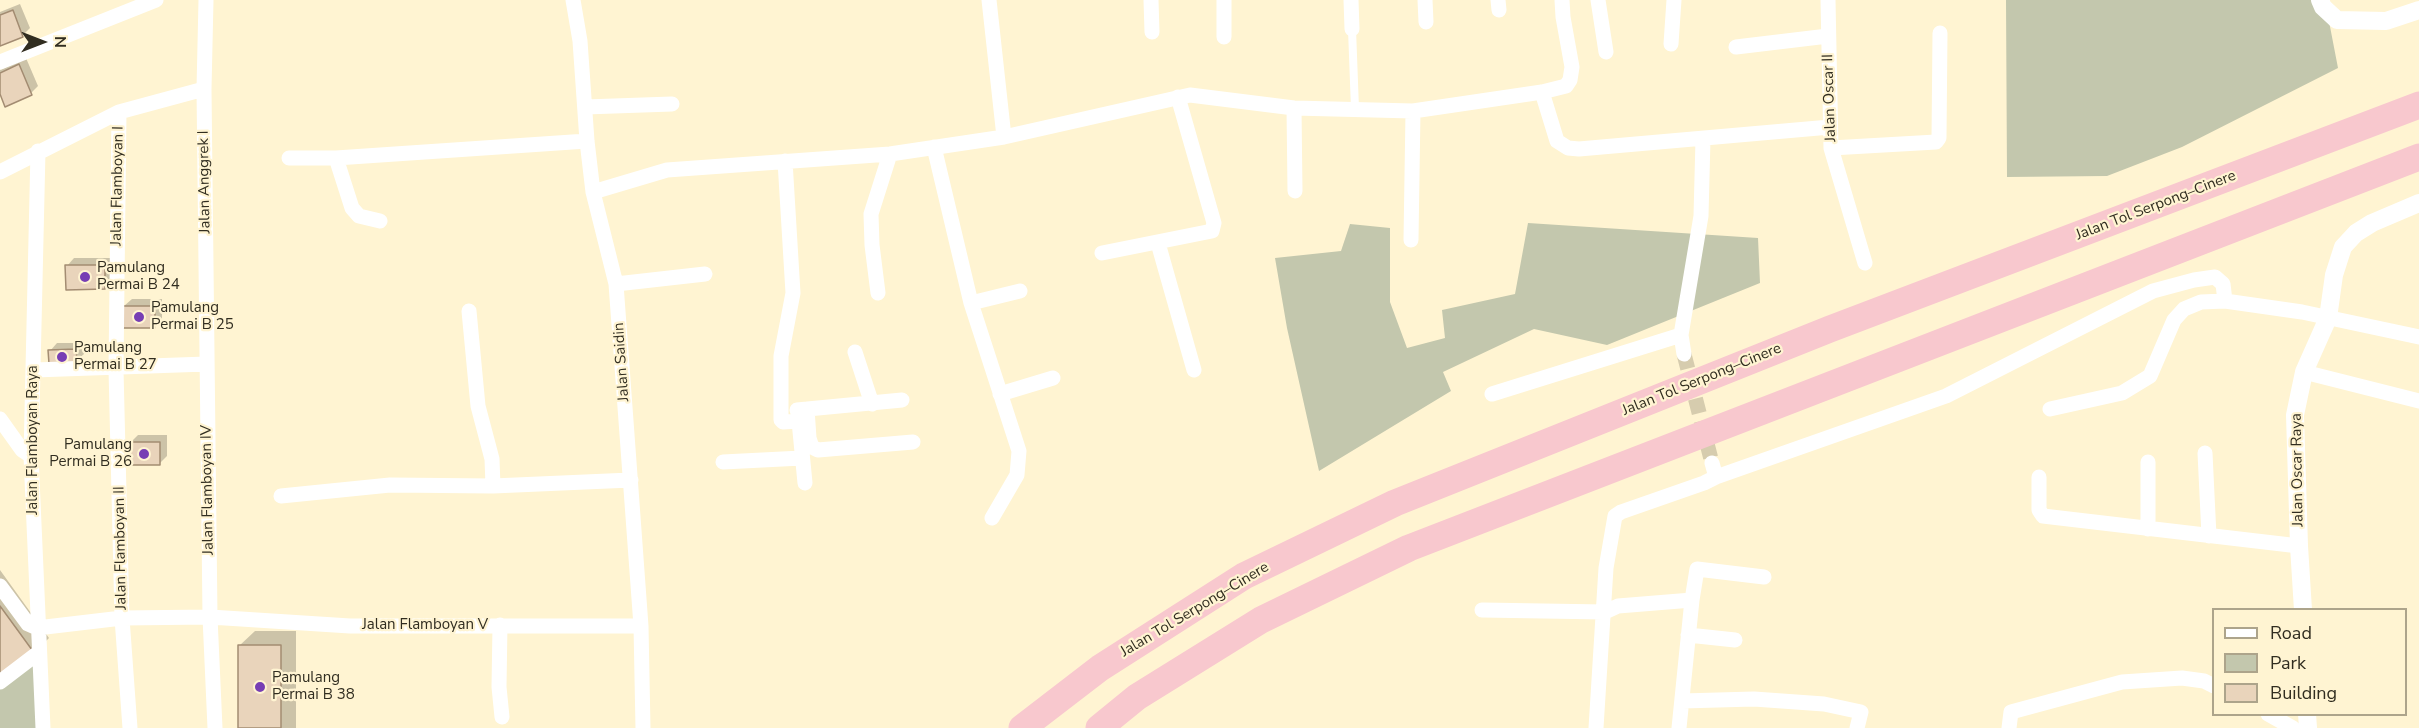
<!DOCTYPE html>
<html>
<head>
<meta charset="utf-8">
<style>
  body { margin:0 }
  #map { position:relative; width:2419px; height:728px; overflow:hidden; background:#fff4d2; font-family:"Nunito Sans",sans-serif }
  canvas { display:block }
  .legend { position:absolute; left:2212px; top:608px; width:195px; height:108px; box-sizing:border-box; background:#fff4d2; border:2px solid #ada48b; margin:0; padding:8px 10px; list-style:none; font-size:18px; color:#312d20 }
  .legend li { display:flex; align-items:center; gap:12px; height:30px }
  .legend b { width:30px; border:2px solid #ada48b }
  .north { position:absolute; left:12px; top:12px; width:60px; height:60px; -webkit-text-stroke:4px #fff4d2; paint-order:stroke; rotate:90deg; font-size:16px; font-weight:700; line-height:24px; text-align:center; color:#312d20 }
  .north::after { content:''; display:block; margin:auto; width:21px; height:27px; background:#312d20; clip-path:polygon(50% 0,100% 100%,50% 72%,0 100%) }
</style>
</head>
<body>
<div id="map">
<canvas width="2419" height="728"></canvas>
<ul class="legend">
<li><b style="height:8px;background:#fff"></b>Road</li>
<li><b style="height:16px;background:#c3c7ad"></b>Park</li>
<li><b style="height:16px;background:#e9d4bb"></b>Building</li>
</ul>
<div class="north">N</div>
</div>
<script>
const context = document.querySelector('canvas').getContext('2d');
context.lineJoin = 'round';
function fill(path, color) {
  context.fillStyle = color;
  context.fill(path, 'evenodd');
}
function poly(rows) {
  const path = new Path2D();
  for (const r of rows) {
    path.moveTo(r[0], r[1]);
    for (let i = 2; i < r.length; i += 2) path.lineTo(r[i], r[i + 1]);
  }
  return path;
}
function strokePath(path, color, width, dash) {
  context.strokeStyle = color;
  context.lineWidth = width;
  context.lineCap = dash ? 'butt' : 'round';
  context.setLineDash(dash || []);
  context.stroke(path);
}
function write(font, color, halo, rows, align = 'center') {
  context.font = font + ' "Nunito Sans",sans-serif';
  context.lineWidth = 4.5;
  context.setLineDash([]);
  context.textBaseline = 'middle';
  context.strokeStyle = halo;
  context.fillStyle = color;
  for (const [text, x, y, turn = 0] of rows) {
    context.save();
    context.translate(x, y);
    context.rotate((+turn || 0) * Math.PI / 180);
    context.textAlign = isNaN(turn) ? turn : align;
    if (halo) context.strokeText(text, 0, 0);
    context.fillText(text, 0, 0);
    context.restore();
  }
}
fill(poly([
  [2006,0,2321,0,2327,11,2338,68,2182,147,2107,176,2007,177],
  [1528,223,1758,238,1760,283,1607,345,1534,329,1443,372,1451,391,1319,471,1287,328,1275,258,1341,251,1350,224,1390,228,1390,302,1407,348,1445,338,1442,310,1515,294],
  [34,657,37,728,0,728,0,683]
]), '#c3c7ad');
fill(poly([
  [20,4,30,28,22,36,0,44,0,12],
  [26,58,38,86,31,93,0,91,0,70],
  [74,258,112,258,112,280,104,287,67,266],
  [132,299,162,299,162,318,155,326,124,306],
  [57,343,83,343,84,354,76,361,50,351],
  [138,435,167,435,167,456,159,464,130,443],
  [0,570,49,638,34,653,0,678],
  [255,631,296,631,296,728,239,728,239,646]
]), '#0003');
const building = poly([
  [13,10,23,37,0,46,0,15,13,10],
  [19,64,32,95,5,107,0,94,0,73,19,64],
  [65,265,105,265,105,289,66,290,65,265],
  [122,306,155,306,155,328,122,328,122,306],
  [76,349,77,363,49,364,48,350,76,349],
  [128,442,160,442,160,465,129,465,128,442],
  [0,606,35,654,0,680,0,606],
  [238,645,281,645,281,728,238,728,238,645]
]);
fill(building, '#e9d4bb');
strokePath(building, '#a38c72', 1.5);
strokePath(poly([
  [1684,354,1712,463]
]), '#d6ccae', 15, [15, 8]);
strokePath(poly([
  [1352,29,1355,109]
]), '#fff', 8);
strokePath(poly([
  [206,0,204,89,210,617,215,728],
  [573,0,580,41,587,141,593,192,616,284,641,626,643,728],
  [989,0,1004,137],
  [1151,0,1152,32],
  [1224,0,1224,37],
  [1351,0,1352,29],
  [1425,0,1426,22],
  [1498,0,1499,10],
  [1598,0,1606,52],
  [1828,0,1831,148,1865,263],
  [1671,44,1674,0],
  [1736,47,1828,36],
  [0,62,156,0],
  [1542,92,1557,141,1568,148,1579,149,1830,127],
  [585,107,672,104],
  [1294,108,1295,191],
  [119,112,116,369,122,618,130,728],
  [934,147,971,303,1019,451,1017,475,992,518],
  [1831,148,1936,142,1939,138,1940,33],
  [38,151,31,456,43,728],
  [289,158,336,158,587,141],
  [336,158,352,208,359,216,380,221],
  [785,161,793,293,781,356,781,420,783,422,799,421,805,483],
  [0,172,119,112,204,89],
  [593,192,667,170,890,154,1004,137,1190,95,1294,108,1413,111,1542,92,1566,86,1570,80,1572,67,1563,17,1562,0],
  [1411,240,1413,111],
  [1158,243,1194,370],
  [1102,253,1212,231,1214,223,1178,97],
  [616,284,705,274],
  [878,293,872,245,871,214,890,154],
  [971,303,1020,291],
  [469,311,478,406,492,459,493,486],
  [855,352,872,404],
  [1684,354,1681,335,1701,216,1703,139],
  [34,370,207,364],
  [2304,372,2419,401],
  [1000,394,1053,378],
  [1492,394,1681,335],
  [807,409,809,438,812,447,818,450,913,442],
  [2050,409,2122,393,2150,376,2174,320,2184,309,2201,302,2225,301,2302,312,2419,337],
  [797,410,902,400],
  [0,419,22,450,31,456],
  [2205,453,2209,536],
  [723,462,802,458],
  [2148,462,2148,529],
  [1716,477,1946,396,2153,291,2194,280,2215,277,2223,284,2225,301],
  [2039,477,2039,510,2043,516,2299,546],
  [281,496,390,485,493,486,631,480],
  [0,586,28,624,37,628,122,618,210,617,350,626,641,626],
  [1692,600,1697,569,1764,577],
  [1482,610,1605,612,1618,606,1692,600,1679,728],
  [500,625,499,687,502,717],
  [1688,635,1735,640],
  [0,682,38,653],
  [1682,701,1754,699,1824,704,1861,712,1857,728],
  [2268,714,2293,728],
  [1596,728,1606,568,1615,516,1621,512,1704,483,1716,477,1712,463],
  [2009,728,2011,712,2122,682,2182,678,2204,681,2214,686]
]), '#fff', 15);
strokePath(poly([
  [2320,0,2323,7,2337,20,2386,21,2419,10],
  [2303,610,2299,546,2295,415,2304,372,2328,318,2334,275,2343,247,2356,233,2372,223,2419,203],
  [2307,714,2308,728]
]), '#fff', 18);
strokePath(poly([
  [1022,728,1100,668,1244,576,1395,503,1830,329,2419,105],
  [1099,728,1137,697,1261,620,1409,548,2419,157]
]), '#f8c8ce', 27);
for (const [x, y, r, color] of [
  [85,277,6,"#773eb4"],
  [139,317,6,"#773eb4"],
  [62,357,6,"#773eb4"],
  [144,454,6,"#773eb4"],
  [260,687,6,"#773eb4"]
]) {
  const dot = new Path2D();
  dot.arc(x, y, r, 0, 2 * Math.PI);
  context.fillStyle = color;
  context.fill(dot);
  strokePath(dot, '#fff4d2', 2);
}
write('15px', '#312d20', '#fff4d2', [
  ["Jalan Oscar II",1830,98,-92],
  ["Jalan Anggrek I",205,182,-91],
  ["Jalan Flamboyan I",118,186,-89],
  ["Jalan Tol Serpong–Cinere",2156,206,-21],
  ["Jalan Saidin",622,362,-94],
  ["Jalan Tol Serpong–Cinere",1702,380,-22],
  ["Jalan Flamboyan Raya",33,440,-90],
  ["Jalan Oscar Raya",2298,470,-91],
  ["Jalan Flamboyan IV",208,490,-91],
  ["Jalan Flamboyan II",121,548,-91],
  ["Jalan Tol Serpong–Cinere",1195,610,-31],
  ["Jalan Flamboyan V",425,625]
]);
write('15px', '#312d20', '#fff4d2', [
  ["Pamulang",97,268],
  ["Permai B 24",97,285],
  ["Pamulang",151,308],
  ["Permai B 25",151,325],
  ["Pamulang",74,348],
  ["Permai B 27",74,365],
  ["Pamulang",132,445,"right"],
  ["Permai B 26",132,462,"right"],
  ["Pamulang",272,678],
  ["Permai B 38",272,695]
], 'left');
</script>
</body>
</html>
